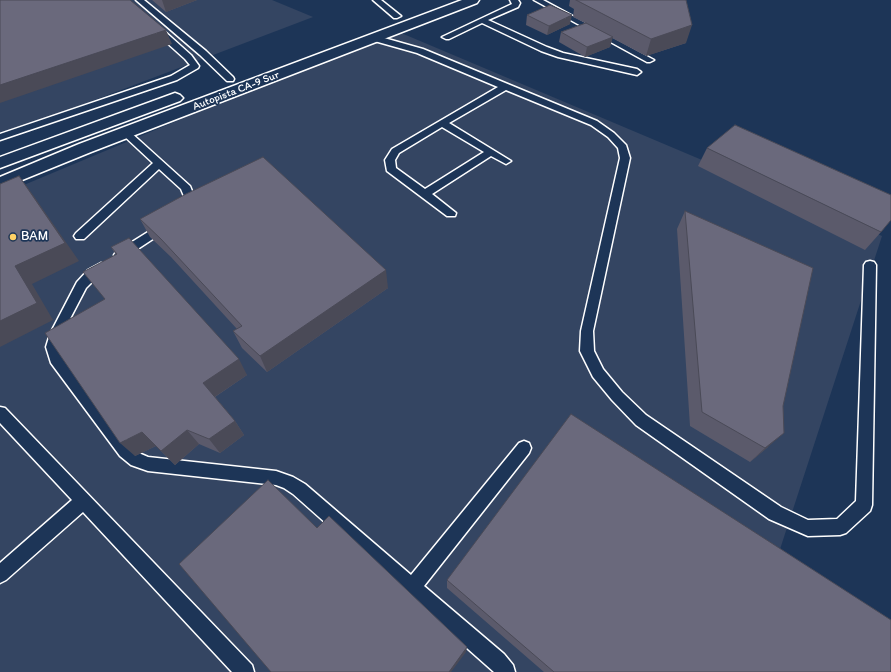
<!DOCTYPE html>
<html>
<head>
<meta charset="utf-8">
<style>
  body { margin:0 }
  canvas { display:block; background:#1d3557 }
</style>
</head>
<body>
<canvas width="891" height="672"></canvas>
<script>
const context = document.querySelector('canvas').getContext('2d');
context.lineJoin = 'round';
function fill(path, color) {
  context.fillStyle = color;
  context.fill(path, 'evenodd');
}
function poly(rows) {
  const path = new Path2D();
  for (const r of rows) {
    path.moveTo(r[0], r[1]);
    for (let i = 2; i < r.length; i += 2) path.lineTo(r[i], r[i + 1]);
  }
  return path;
}
function strokePath(path, color, width, dash) {
  context.strokeStyle = color;
  context.lineWidth = width;
  context.lineCap = dash ? 'butt' : 'round';
  context.setLineDash(dash || []);
  context.stroke(path);
}
function write(font, color, halo, rows, align = 'center') {
  context.font = font + ' Itim,sans-serif';
  context.lineWidth = 3.5;
  context.setLineDash([]);
  context.textBaseline = 'middle';
  context.strokeStyle = halo;
  context.fillStyle = color;
  for (const [text, x, y, turn = 0] of rows) {
    context.save();
    context.translate(x, y);
    context.rotate((+turn || 0) * Math.PI / 180);
    context.textAlign = isNaN(turn) ? turn : align;
    if (halo) context.strokeText(text, 0, 0);
    context.fillText(text, 0, 0);
    context.restore();
  }
}
fill(poly([
  [0,0,272,0,313,17,0,136],
  [394,30,882,236,740,672,0,672,0,195]
]), '#344562');
const service = poly([
  [136,0,144,0,206,51,233,77,234,79,233,81,227,81,200,55,136,0],
  [373,0,381,0,401,16,397,18,394,18,373,0],
  [510,0,518,0,520,3,518,7,488,20,547,47,563,53,637,69,641,72,637,75,558,57,541,51,482,23,449,39,446,39,442,37,512,4,510,0],
  [534,0,543,0,654,60,650,62,647,62,534,0],
  [156,29,162,29,191,55,199,66,198,68,177,80,0,140,0,134,171,76,190,65,185,59,156,33,156,29],
  [371,36,377,36,423,49,597,121,614,133,626,145,630,158,593,331,594,351,603,369,622,392,646,415,781,507,808,520,837,519,856,501,864,265,866,262,870,261,874,262,876,265,872,505,870,511,846,533,840,535,808,536,769,519,636,425,612,400,593,377,580,351,581,331,620,158,618,148,608,137,591,125,506,90,449,123,511,161,506,164,491,156,432,194,456,213,455,216,447,216,387,171,385,160,392,149,498,87,417,53,371,40,371,36],
  [442,127,484,152,425,189,396,168,395,160,399,153,442,127],
  [126,130,129,131,190,186,196,201,191,211,183,211,182,208,186,201,181,189,159,169,84,239,76,239,74,236,76,233,153,163,123,135,121,133,123,131,126,130],
  [164,222,168,223,170,226,168,229,124,258,120,259,116,258,114,255,116,252,164,222],
  [101,263,105,264,107,267,86,288,62,334,60,347,62,357,130,446,141,454,148,457,276,471,293,477,305,484,411,575,519,443,524,441,529,443,531,448,529,453,424,586,504,654,513,665,515,672,494,672,293,494,284,488,276,485,148,471,131,465,120,456,51,363,46,347,50,334,77,282,88,270,101,263],
  [0,407,5,408,252,665,254,672,232,672,83,512,6,580,0,583,0,563,72,500,0,423,0,407]
]);
const trunk = poly([
  [462,0,479,0,477,3,91,152,0,189,0,177,79,144,462,0],
  [175,93,180,95,183,98,180,101,0,168,0,157,175,93]
]);
strokePath(service, '#fff', 3);
strokePath(trunk, '#fff', 3);
fill(service, '#1d3557');
fill(trunk, '#1d3557');
fill(poly([
  [152,0,197,0,166,12],
  [570,0,686,0,686,43,646,56,612,38,610,47,585,57,559,42,561,32,585,23,573,17,574,9,569,6],
  [527,15,570,24,547,35,526,25],
  [707,148,881,232,865,250,698,166],
  [685,211,768,447,750,462,690,426,677,229],
  [140,219,388,288,267,372,242,348,233,331,237,329,171,257,150,237],
  [111,247,247,375,215,397,235,421,244,435,220,453,199,444,175,465,156,446,135,456,105,299,116,255],
  [447,580,891,672,544,672,447,588]
]), '#5b5a6b');
fill(poly([
  [162,0,197,0,166,12],
  [572,15,570,24,547,35,549,26],
  [692,25,686,43,646,56,651,39],
  [166,30,172,44,0,103,0,85],
  [613,37,610,47,585,57,587,47],
  [19,176,33,195,79,261,32,284,53,320,0,347,0,321,15,266],
  [386,270,388,288,267,372,260,356],
  [239,359,247,375,213,398,203,383],
  [235,421,244,435,220,453,209,439],
  [187,430,199,444,175,465,161,451],
  [142,432,156,446,135,456,120,443],
  [784,433,768,447,750,462,765,448],
  [467,647,466,652,451,672,449,672]
]), '#4a4a57');
const building = poly([
  [0,0,130,0,166,30,0,85,0,0],
  [576,0,686,0,692,25,651,39,576,0],
  [550,5,572,15,549,26,527,15,550,5],
  [586,23,613,37,587,47,561,32,586,23],
  [735,125,891,195,891,220,881,232,707,148,735,125],
  [263,157,386,270,260,356,233,331,242,326,161,239,140,219,186,194,263,157],
  [19,176,65,243,15,266,37,303,0,321,0,184,19,176],
  [685,211,813,268,783,406,784,433,765,448,702,412,685,211],
  [129,238,239,359,203,383,235,421,209,439,187,430,161,451,142,432,120,443,45,333,105,299,83,272,117,254,111,247,129,238],
  [571,414,891,620,891,672,554,672,447,580,571,414],
  [268,480,317,528,329,516,467,647,449,672,271,672,179,564,268,480]
]);
fill(building, '#6a697c');
strokePath(building, '#4a4a57', 1);
for (const [x, y, r, color] of [
  [13,237,4,"#ffd166"]
]) {
  const dot = new Path2D();
  dot.arc(x, y, r, 0, 2 * Math.PI);
  context.fillStyle = color;
  context.fill(dot);
  strokePath(dot, '#1d3557', 1.5);
}
write('11px', '#fff', '#1d3557', [
  ["Autopista CA-9 Sur",236,91,-21]
]);
write('13px', '#fff', '#1d3557', [
  ["BAM",21,237]
], 'left');
</script>
</body>
</html>
